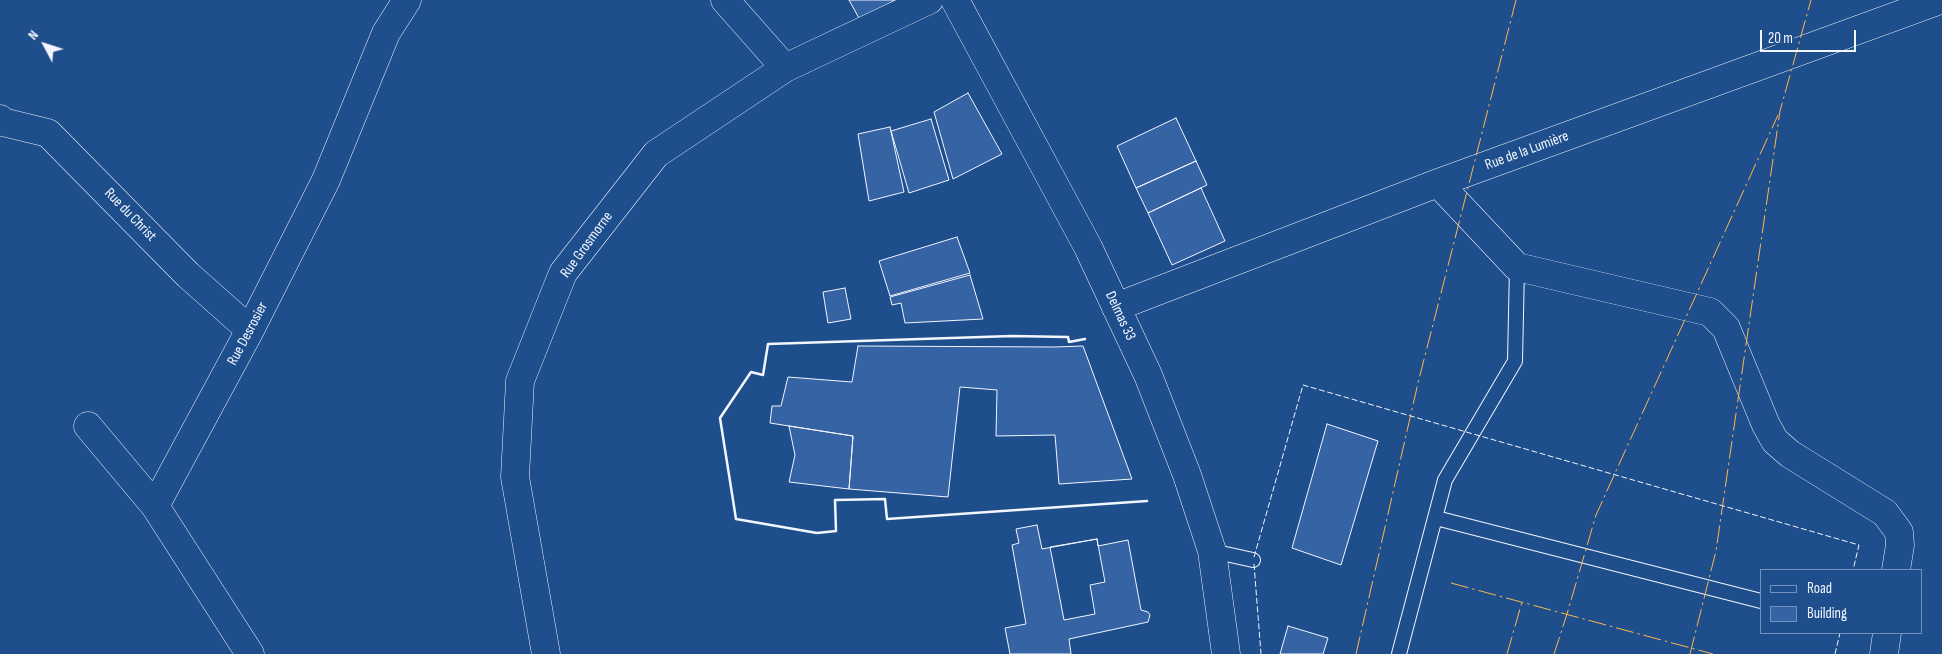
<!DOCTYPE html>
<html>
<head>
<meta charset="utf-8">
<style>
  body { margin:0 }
  #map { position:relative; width:1942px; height:654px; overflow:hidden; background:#1f4e8c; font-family:"Sofia Sans Condensed",sans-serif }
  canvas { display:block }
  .legend { position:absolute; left:1760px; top:569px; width:162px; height:65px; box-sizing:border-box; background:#1f4e8c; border:1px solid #7391ba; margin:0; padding:6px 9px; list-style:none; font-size:15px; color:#f2f6ff }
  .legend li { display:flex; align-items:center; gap:10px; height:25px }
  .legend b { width:25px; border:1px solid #7391ba }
  .north { position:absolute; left:20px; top:20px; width:50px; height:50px; -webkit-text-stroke:4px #1f4e8c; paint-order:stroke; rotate:310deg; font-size:14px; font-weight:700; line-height:20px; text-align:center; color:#f2f6ff }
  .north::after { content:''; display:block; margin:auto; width:18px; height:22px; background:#f2f6ff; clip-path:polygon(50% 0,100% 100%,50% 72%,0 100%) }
  .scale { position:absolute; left:1760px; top:30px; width:96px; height:22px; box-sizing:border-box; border:2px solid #f2f6ff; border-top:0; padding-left:6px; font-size:15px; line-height:18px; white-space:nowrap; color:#f2f6ff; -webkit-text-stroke:4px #1f4e8c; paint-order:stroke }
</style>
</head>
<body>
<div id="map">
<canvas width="1942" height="654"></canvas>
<ul class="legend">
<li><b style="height:6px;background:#1f4e8c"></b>Road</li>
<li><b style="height:14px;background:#3563a3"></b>Building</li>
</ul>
<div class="north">N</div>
<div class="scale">20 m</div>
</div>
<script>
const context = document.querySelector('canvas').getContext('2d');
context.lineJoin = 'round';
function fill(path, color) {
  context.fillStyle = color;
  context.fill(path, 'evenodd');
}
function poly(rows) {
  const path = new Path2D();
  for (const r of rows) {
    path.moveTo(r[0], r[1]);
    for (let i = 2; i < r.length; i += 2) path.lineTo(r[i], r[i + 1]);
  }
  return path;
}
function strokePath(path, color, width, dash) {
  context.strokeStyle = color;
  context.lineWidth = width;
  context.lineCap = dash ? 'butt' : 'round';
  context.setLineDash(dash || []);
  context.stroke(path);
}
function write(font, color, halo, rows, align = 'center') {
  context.font = font + ' "Sofia Sans Condensed",sans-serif';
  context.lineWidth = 4;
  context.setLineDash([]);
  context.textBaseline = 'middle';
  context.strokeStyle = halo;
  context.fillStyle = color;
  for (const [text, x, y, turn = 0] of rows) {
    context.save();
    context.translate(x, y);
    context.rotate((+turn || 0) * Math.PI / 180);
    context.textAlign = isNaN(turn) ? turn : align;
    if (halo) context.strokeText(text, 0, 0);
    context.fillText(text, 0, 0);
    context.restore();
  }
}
const building = poly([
  [849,0,895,0,860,20,849,0],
  [968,93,1002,154,953,179,934,112,968,93],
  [1176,118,1196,161,1136,188,1117,146,1176,118],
  [931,119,949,180,909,193,891,131,931,119],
  [890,127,904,192,869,201,858,134,890,127],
  [1196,161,1207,185,1148,213,1136,188,1196,161],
  [1201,188,1225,241,1172,265,1148,213,1201,188],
  [957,237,970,273,890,296,879,261,957,237],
  [970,275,983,319,905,323,901,303,892,305,890,297,970,275],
  [845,288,851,319,828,323,823,292,845,288],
  [858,346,1054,347,1083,346,1132,479,1059,484,1055,435,996,436,997,390,960,387,948,497,849,489,853,436,770,423,772,406,781,406,788,377,852,382,858,346],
  [1327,424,1378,441,1341,565,1292,548,1327,424],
  [789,426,853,436,849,489,789,482,795,455,789,426],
  [1037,525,1042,549,1097,539,1098,546,1128,540,1141,610,1148,612,1150,615,1148,622,1069,639,1071,654,1010,654,1005,628,1026,624,1012,545,1019,543,1016,529,1037,525],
  [1097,539,1105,582,1090,585,1095,614,1064,620,1050,547,1097,539],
  [1288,626,1328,638,1323,654,1280,654,1288,626]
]);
fill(building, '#3563a3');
strokePath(building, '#f2f6ff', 1);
const service = poly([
  [1436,518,1761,601],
  [1212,551,1253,560],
  [1399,654,1445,480,1515,361,1517,267]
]);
const minor = poly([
  [725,0,785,68],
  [0,119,3,122,48,133,188,275,250,330],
  [1438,183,1517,267,1710,312,1726,328,1766,425,1775,441,1790,454,1885,513,1899,532,1900,545,1896,570],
  [1116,307,1438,183,1940,0],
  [88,426,155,506],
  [250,654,155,506,250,330,326,180,386,33,407,0],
  [546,654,515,477,520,381,563,273,656,154,785,68,929,0],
  [1884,654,1887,633]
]);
const secondary = poly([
  [955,0,1088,247,1148,375,1187,475,1212,551,1226,654]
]);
strokePath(service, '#f2f6ff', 16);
strokePath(minor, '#f2f6ff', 29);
strokePath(secondary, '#f2f6ff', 29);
strokePath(service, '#1f4e8c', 14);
strokePath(minor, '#1f4e8c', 28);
strokePath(secondary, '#1f4e8c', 28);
strokePath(poly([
  [1254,557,1303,385,1859,545,1853,570],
  [1254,564,1261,654],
  [1835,654,1840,633]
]), '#f2f6ff', 1, [6, 2.5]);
strokePath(poly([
  [1085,339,1069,342,1068,337,1012,336,768,344,763,375,751,372,720,418,736,519,817,533,836,531,835,500,885,499,887,519,1147,501]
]), '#f2f6ff', 2.5);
strokePath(poly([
  [1451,583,1713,654],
  [1356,654,1418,383,1516,0],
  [1507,654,1522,602],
  [1554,654,1567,614,1596,515,1778,115],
  [1690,654,1716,551,1780,111,1811,0]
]), '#ffb74d', 1, [18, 4, 2.5, 4]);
write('15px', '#f2f6ff', '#1f4e8c', [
  ["Rue de la Lumière",1527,151,-20],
  ["Rue du Christ",130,215,46],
  ["Rue Grosmorne",587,245,-54],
  ["Delmas 33",1120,316,65],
  ["Rue Desrosier",248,334,-62]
]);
</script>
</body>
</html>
